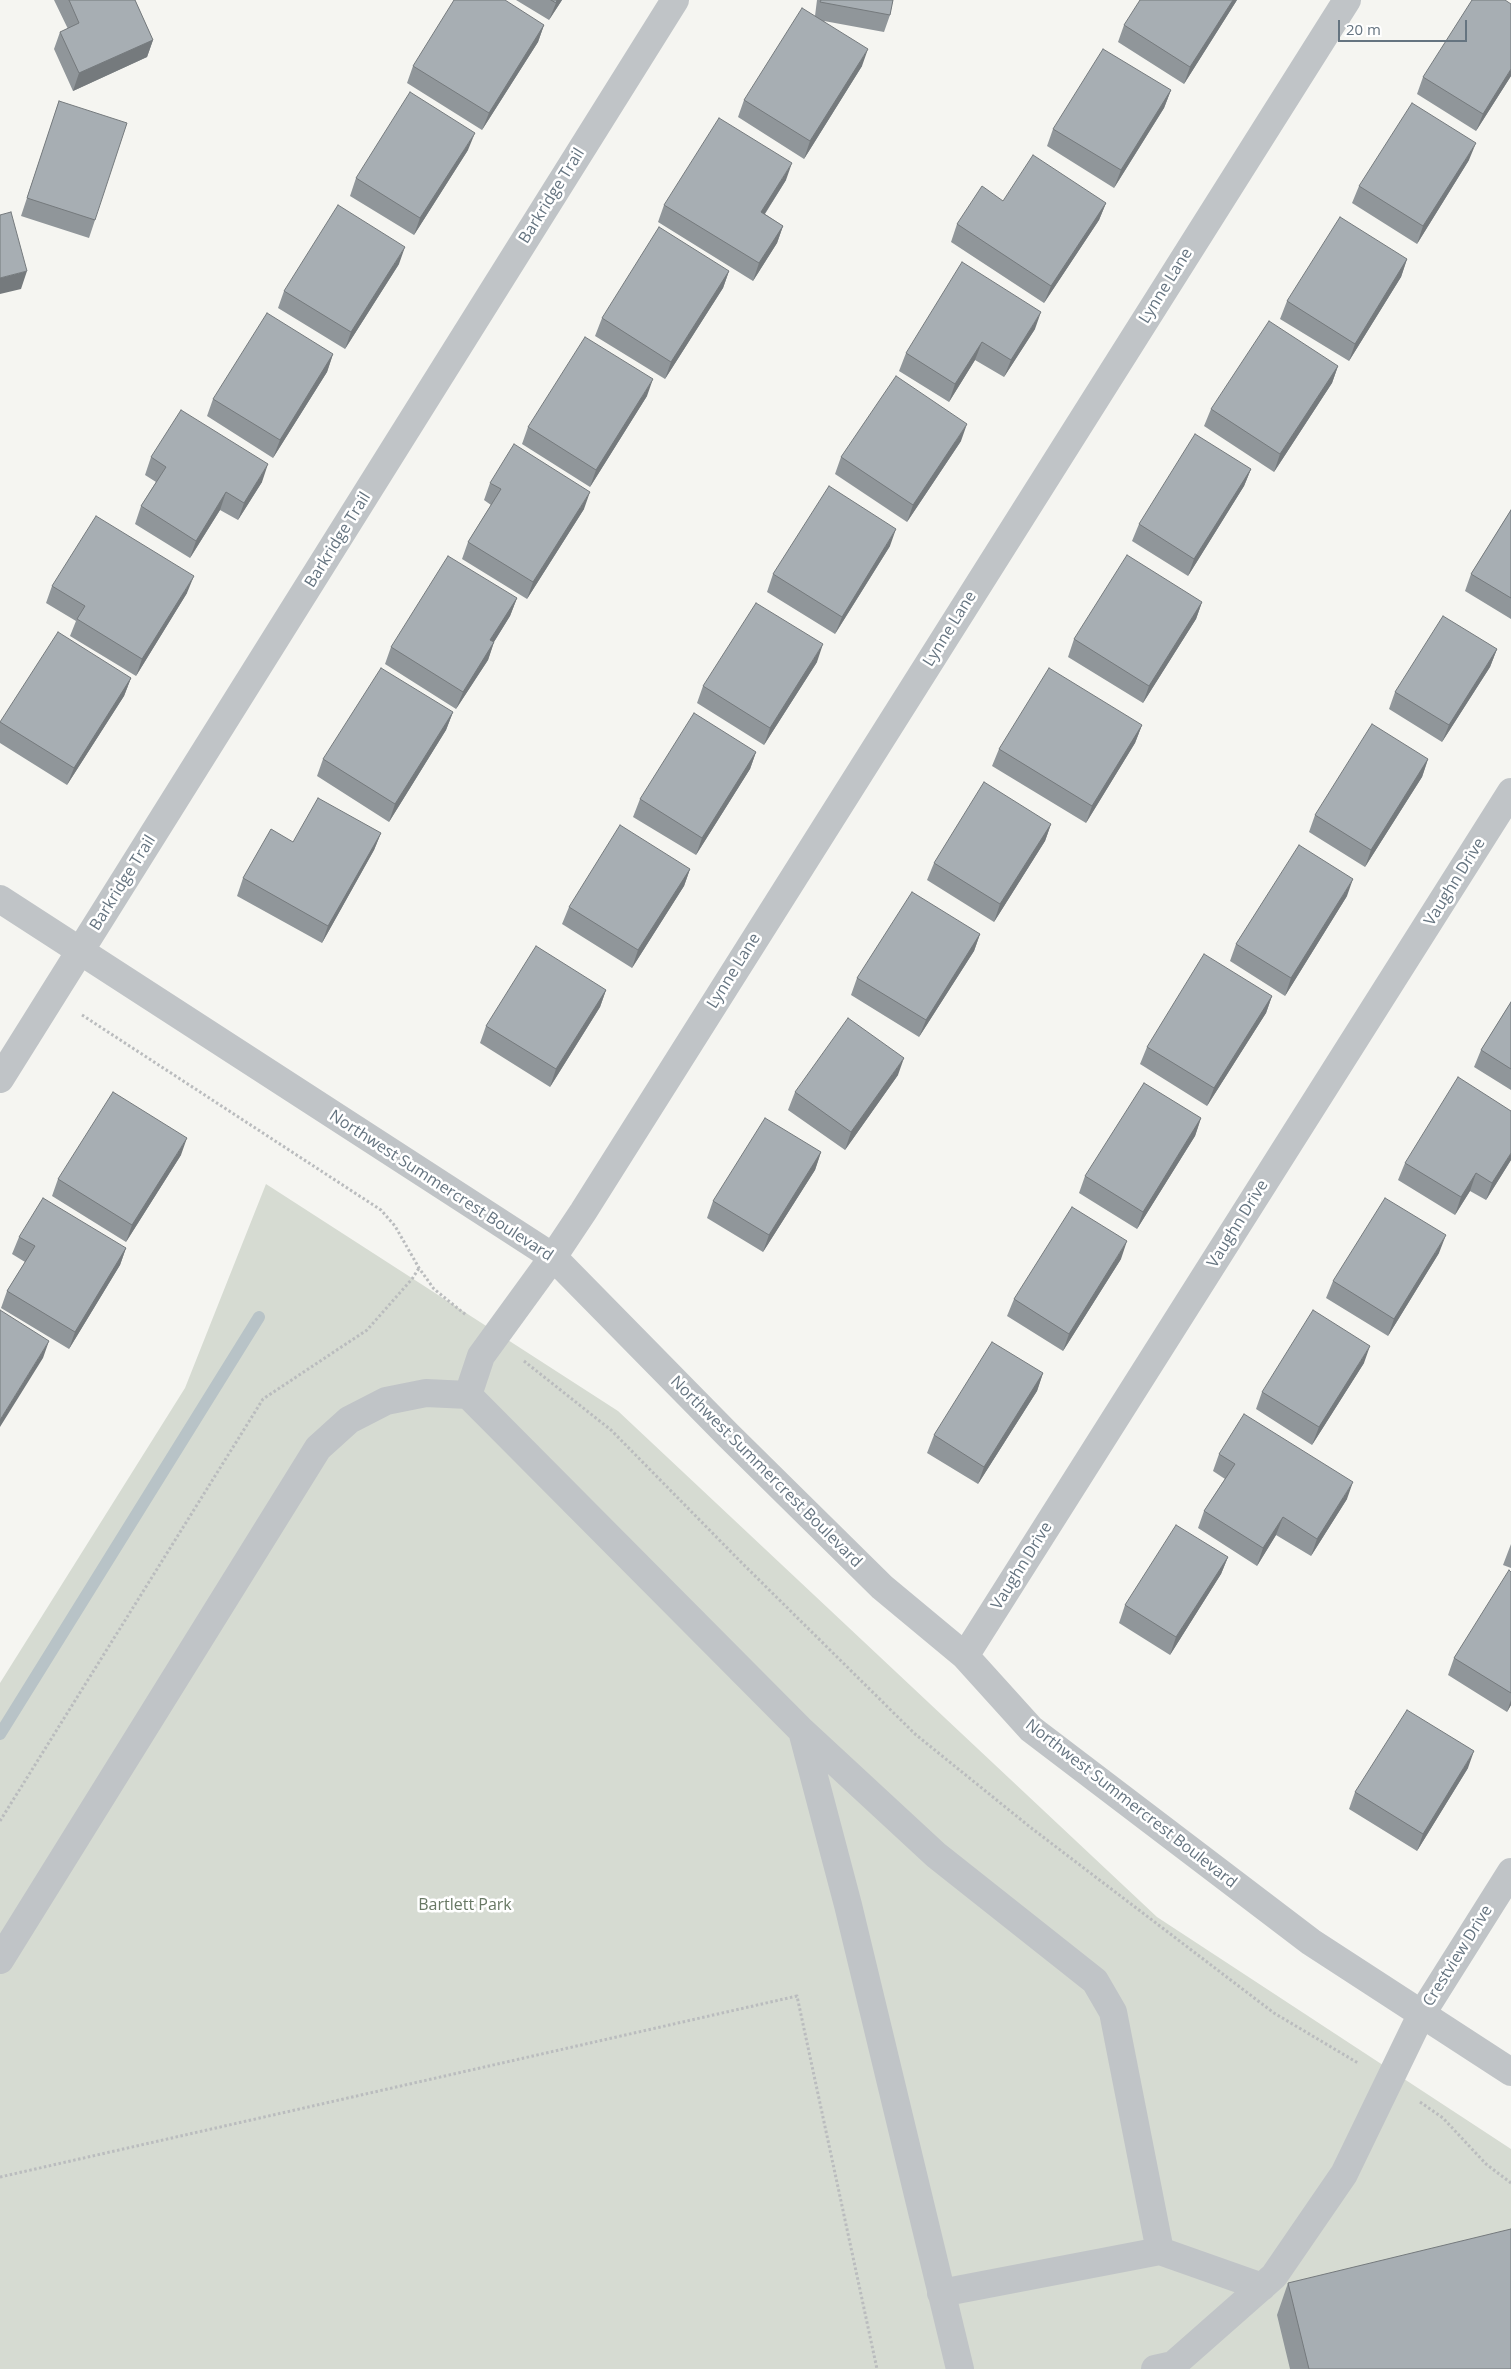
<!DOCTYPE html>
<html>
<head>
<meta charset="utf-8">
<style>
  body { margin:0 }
  #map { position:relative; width:1511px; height:2369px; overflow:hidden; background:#f5f5f1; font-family:"Open Sans",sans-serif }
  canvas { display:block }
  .scale { position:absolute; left:1338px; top:20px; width:129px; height:22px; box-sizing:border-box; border:2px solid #657480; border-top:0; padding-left:6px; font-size:15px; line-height:18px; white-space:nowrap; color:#657480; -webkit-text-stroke:4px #fff; paint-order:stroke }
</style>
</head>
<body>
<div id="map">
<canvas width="1511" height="2369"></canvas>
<div class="scale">20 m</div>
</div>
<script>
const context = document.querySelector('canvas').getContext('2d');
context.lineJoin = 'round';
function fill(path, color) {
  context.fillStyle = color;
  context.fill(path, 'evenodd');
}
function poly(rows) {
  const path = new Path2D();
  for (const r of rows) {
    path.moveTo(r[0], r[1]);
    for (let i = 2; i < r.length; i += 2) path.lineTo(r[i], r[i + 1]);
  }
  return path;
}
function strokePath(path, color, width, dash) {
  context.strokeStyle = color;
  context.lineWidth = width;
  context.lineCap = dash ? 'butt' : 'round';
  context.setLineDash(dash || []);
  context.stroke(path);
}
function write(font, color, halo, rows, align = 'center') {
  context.font = font + ' "Open Sans",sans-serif';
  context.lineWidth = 5;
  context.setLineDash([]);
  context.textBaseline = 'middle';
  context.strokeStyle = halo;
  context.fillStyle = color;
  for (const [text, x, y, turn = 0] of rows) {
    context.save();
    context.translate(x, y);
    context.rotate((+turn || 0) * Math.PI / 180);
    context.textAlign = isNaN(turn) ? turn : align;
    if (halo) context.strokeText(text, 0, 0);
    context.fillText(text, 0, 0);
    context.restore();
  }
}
fill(poly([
  [266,1184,618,1411,1157,1917,1511,2149,1511,2369,0,2369,0,1683,185,1388]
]), '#d6dbd2');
strokePath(poly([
  [0,1734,259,1317]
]), '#b8c3c7', 12);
strokePath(poly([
  [82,1015,381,1210,395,1226,419,1268,434,1289,466,1315],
  [524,1361,611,1430,743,1564,915,1734,1030,1827,1274,2013,1358,2063],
  [0,1821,263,1399,367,1330,412,1279,419,1268],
  [1420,2102,1443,2118,1486,2164,1511,2183],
  [0,2177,797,1996,877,2369]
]), '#babcbe', 3, [2.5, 2.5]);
strokePath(poly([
  [0,899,553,1257,728,1435,882,1587,965,1656,1031,1729,1311,1942,1511,2072],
  [0,1079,675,0],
  [468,1395,481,1356,553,1257,583,1212,1347,0],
  [965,1656,1511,792],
  [802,1731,936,1855,1095,1981,1113,2012,1160,2251],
  [0,1960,318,1448,349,1420,386,1401,426,1393,468,1395,802,1731,848,1905,960,2369],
  [941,2293,1160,2251,1262,2287],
  [1155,2369,1173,2365,1274,2276,1344,2174,1421,2015,1511,1872]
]), '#c0c4c7', 28);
fill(poly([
  [54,0,135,0,153,40,147,57,73,91,54,49,60,32,68,29],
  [516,0,562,0,549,20],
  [817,0,893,0,890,15,884,32,824,21,862,66,804,159,738,117,744,100,815,16],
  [1237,0,1184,84,1118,42,1124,25],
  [544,25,538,42,482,130,407,83,413,66],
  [1511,76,1476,131,1417,94,1423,77],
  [1171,90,1164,108,1114,188,1047,146,1053,129],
  [59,101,95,220,89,238,21,216],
  [468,150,414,235,350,196,356,178],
  [1469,160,1417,244,1352,203,1359,186],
  [786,180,765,214,783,226,777,243,753,281,658,222,664,205],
  [1003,201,1106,203,1099,220,1044,303,951,242,957,224],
  [1407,259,1401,277,1349,361,1280,319,1287,301],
  [399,264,345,349,278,308,284,291],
  [729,271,723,288,665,379,595,336,602,318],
  [1035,329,1004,377,975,360,949,402,899,371,906,353],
  [333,354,327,372,273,458,207,416,213,399],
  [1338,366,1332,383,1274,472,1204,426,1211,409],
  [647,396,590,487,522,444,528,427],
  [961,441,907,522,835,474,841,457],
  [151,457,262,482,238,520,220,510,190,558,135,524,141,506,156,482,145,475],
  [1251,469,1244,486,1188,576,1132,541,1139,524],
  [490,483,584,509,527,599,462,559,468,542,491,505,484,500],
  [1511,510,1511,619,1465,591,1471,574],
  [890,546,835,634,767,592,773,574],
  [52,586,187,593,136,676,70,636,76,621,46,603],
  [517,598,510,616,494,642,488,660,456,709,385,664,391,647],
  [1202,602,1196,619,1143,703,1068,657,1074,639],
  [1497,649,1490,667,1442,742,1389,709,1395,692],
  [817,662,764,745,697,703,703,686],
  [131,678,124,696,67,785,0,743,0,722],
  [453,712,446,730,389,822,317,776,323,759],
  [1142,725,1135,743,1086,823,992,766,999,749],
  [756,752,750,769,696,855,633,817,640,799],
  [1428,759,1422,777,1365,867,1309,832,1315,815],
  [1051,824,1045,841,994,922,927,880,934,863],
  [381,833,374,850,322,943,237,896,243,878,293,842],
  [690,869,684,886,632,968,562,924,569,907],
  [1347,896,1285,996,1230,961,1236,944],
  [980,934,974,951,919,1037,851,995,857,978],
  [606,990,600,1007,550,1087,480,1043,486,1026],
  [1272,996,1266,1013,1207,1106,1140,1064,1147,1047],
  [1511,1002,1511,1090,1474,1067,1481,1050],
  [898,1075,845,1150,788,1110,795,1092],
  [1201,1118,1195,1136,1137,1229,1079,1193,1085,1176],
  [821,1152,815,1170,763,1252,707,1218,713,1201],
  [181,1155,126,1242,52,1196,58,1179],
  [1511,1160,1486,1200,1470,1191,1455,1215,1398,1180,1405,1163],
  [19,1237,126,1248,120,1265,69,1349,1,1308,7,1291,25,1262,12,1254],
  [1439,1253,1388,1336,1326,1298,1333,1281],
  [1121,1259,1063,1351,1007,1316,1014,1299],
  [1364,1363,1312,1445,1256,1409,1262,1392],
  [1043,1373,1037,1391,978,1484,927,1453,934,1435],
  [1219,1454,1347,1499,1311,1556,1276,1535,1257,1566,1198,1528,1204,1511,1225,1479,1213,1471],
  [1511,1544,1511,1568,1503,1565],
  [1228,1557,1221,1574,1170,1655,1119,1623,1125,1605],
  [1511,1572,1511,1705,1507,1712,1448,1675,1454,1658],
  [1468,1768,1417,1851,1349,1809,1355,1792],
  [1288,2283,1511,2369,1290,2369,1277,2315]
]), '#90969a');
fill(poly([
  [557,0,562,0,549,20,556,3],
  [1233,0,1237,0,1184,84,1190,67],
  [544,25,538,42,482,130,489,113],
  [153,40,147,57,73,91,79,73],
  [868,49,862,66,804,159,810,141],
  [1511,69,1511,76,1476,131,1483,114],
  [1171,90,1164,108,1114,188,1121,170],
  [475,133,468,150,414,235,420,218],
  [1476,143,1469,160,1417,244,1423,226],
  [792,163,786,180,755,229,761,212],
  [1106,203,1099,220,1044,303,1051,286],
  [783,226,777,243,753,281,759,263],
  [405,247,399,264,345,349,351,332],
  [1407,259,1401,277,1349,361,1355,344],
  [27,271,21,289,0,294,0,278],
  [729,271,723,288,665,379,671,362],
  [1041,312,1035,329,1004,377,1011,360],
  [982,342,975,360,949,402,955,384],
  [333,354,327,372,273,458,280,440],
  [1338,366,1332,383,1274,472,1280,454],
  [653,379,647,396,590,487,596,470],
  [967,424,961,441,907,522,913,505],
  [268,464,262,482,238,520,244,503],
  [1251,469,1244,486,1188,576,1194,559],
  [226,492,220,510,190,558,196,541],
  [590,492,584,509,527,599,533,582],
  [896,529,890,546,835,634,842,617],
  [194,576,187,593,136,676,142,659],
  [517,598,510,616,484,658,490,640],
  [1202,602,1196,619,1143,703,1149,686],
  [494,642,488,660,456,709,463,692],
  [823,644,817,662,764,745,770,728],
  [1497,649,1490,667,1442,742,1449,725],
  [131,678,124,696,67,785,74,768],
  [453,712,446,730,389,822,395,804],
  [1142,725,1135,743,1086,823,1092,806],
  [756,752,750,769,696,855,702,838],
  [1428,759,1422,777,1365,867,1371,850],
  [1051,824,1045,841,994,922,1000,904],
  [381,833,374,850,322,943,328,926],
  [690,869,684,886,632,968,638,950],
  [1353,879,1347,896,1285,996,1291,978],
  [980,934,974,951,919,1037,926,1020],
  [606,990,600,1007,550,1087,556,1069],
  [1272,996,1266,1013,1207,1106,1214,1088],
  [904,1058,898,1075,845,1150,851,1132],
  [1201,1118,1195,1136,1137,1229,1143,1212],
  [187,1138,181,1155,126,1242,132,1225],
  [821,1152,815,1170,763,1252,769,1235],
  [1511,1153,1511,1160,1486,1200,1492,1183],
  [1476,1173,1470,1191,1455,1215,1461,1197],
  [1446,1235,1439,1253,1388,1336,1394,1319],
  [1127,1241,1121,1259,1063,1351,1069,1334],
  [126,1248,120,1265,69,1349,75,1332],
  [49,1341,43,1358,0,1427,0,1420],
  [1370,1346,1364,1363,1312,1445,1319,1427],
  [1043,1373,1037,1391,978,1484,984,1467],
  [1353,1482,1347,1499,1311,1556,1317,1539],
  [1283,1517,1276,1535,1257,1566,1263,1548],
  [1228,1557,1221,1574,1170,1655,1176,1637],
  [1511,1700,1511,1705,1507,1712],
  [1474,1751,1468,1768,1417,1851,1423,1834]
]), '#757a7d');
const building = poly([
  [69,0,135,0,153,40,79,73,60,32,79,23,69,0],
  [454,0,505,0,544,25,489,113,413,66,454,0],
  [551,0,557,0,556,3,551,0],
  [821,0,893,0,890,15,820,2,821,0],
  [1140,0,1233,0,1190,67,1124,25,1140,0],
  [1472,0,1505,0,1511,4,1511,69,1483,114,1423,77,1472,0],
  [802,8,868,49,810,141,744,100,802,8],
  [1103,49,1171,90,1121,170,1053,129,1103,49],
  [410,92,475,133,420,218,356,178,410,92],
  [59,101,127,123,95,220,27,198,59,101],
  [1412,103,1476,143,1423,226,1359,186,1412,103],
  [719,118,792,163,761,212,783,226,759,263,664,205,719,118],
  [1033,155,1106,203,1051,286,957,224,982,186,1003,201,1033,155],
  [338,205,405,247,351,332,284,291,338,205],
  [11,212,27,271,0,278,0,215,11,212],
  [1340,217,1407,259,1355,344,1287,301,1340,217],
  [659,227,729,271,671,362,602,318,659,227],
  [962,262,1041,312,1011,360,982,342,955,384,906,353,962,262],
  [267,313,333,354,280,440,213,399,267,313],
  [1269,321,1338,366,1280,454,1211,409,1269,321],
  [585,337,653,379,596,470,528,427,585,337],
  [896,376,967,424,913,505,841,457,896,376],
  [181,410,268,464,244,503,226,492,196,541,141,506,166,467,151,457,181,410],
  [1195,434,1251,469,1194,559,1139,524,1195,434],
  [514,444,590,492,533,582,468,542,501,489,490,483,514,444],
  [829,486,896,529,842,617,773,574,829,486],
  [1511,510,1511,598,1471,574,1511,510],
  [96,516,194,576,142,659,77,619,85,606,52,586,96,516],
  [1127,555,1202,602,1149,686,1074,639,1127,555],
  [448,556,517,598,490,640,494,642,463,692,391,647,448,556],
  [756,603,823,644,770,728,703,686,756,603],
  [1443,616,1497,649,1449,725,1395,692,1443,616],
  [58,632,131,678,74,768,0,722,58,632],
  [381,668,453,712,395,804,323,759,381,668],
  [1049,668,1142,725,1092,806,999,749,1049,668],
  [694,713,756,752,702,838,640,799,694,713],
  [1372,724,1428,759,1371,850,1315,815,1372,724],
  [984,782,1051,824,1000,904,934,863,984,782],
  [318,798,381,833,328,926,243,878,271,829,293,842,318,798],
  [620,825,690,869,638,950,569,907,620,825],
  [1299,845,1353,879,1291,978,1236,944,1299,845],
  [912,892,980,934,926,1020,857,978,912,892],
  [536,946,606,990,556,1069,486,1026,536,946],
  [1204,954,1272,996,1214,1088,1147,1047,1204,954],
  [1511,1002,1511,1069,1481,1050,1511,1002],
  [848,1018,904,1058,851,1132,795,1092,848,1018],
  [1458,1077,1511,1111,1511,1153,1492,1183,1476,1173,1461,1197,1405,1163,1458,1077],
  [1144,1083,1201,1118,1143,1212,1085,1176,1144,1083],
  [113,1092,187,1138,132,1225,58,1179,113,1092],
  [765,1118,821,1152,769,1235,713,1201,765,1118],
  [43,1198,126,1248,75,1332,7,1291,35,1246,19,1237,43,1198],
  [1385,1198,1446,1235,1394,1319,1333,1281,1385,1198],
  [1072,1207,1127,1241,1069,1334,1014,1299,1072,1207],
  [0,1310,49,1341,0,1420,0,1310],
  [1313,1310,1370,1346,1319,1427,1262,1392,1313,1310],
  [992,1342,1043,1373,984,1467,934,1435,992,1342],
  [1244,1414,1353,1482,1317,1539,1283,1517,1263,1548,1204,1511,1235,1464,1219,1454,1244,1414],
  [1176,1525,1228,1557,1176,1637,1125,1605,1176,1525],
  [1509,1570,1511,1572,1511,1693,1454,1658,1509,1570],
  [1407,1710,1474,1751,1423,1834,1355,1792,1407,1710],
  [1511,2229,1511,2369,1309,2369,1288,2283,1511,2229]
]);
fill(building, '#a7aeb3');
strokePath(building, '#757a7d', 1);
write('16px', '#657480', '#fff', [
  ["Barkridge Trail",552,196,-58],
  ["Lynne Lane",1166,286,-58],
  ["Barkridge Trail",338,540,-58],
  ["Lynne Lane",950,629,-58],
  ["Vaughn Drive",1455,882,-58],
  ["Barkridge Trail",123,883,-58],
  ["Lynne Lane",734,971,-58],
  ["Northwest Summercrest Boulevard",441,1186,33],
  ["Vaughn Drive",1238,1224,-58],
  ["Northwest Summercrest Boulevard",766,1472,45],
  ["Vaughn Drive",1022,1566,-58],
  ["Northwest Summercrest Boulevard",1131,1804,38],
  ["Crestview Drive",1458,1956,-58]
]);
write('16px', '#687864', '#fff', [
  ["Bartlett Park",465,1905]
]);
</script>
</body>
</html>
